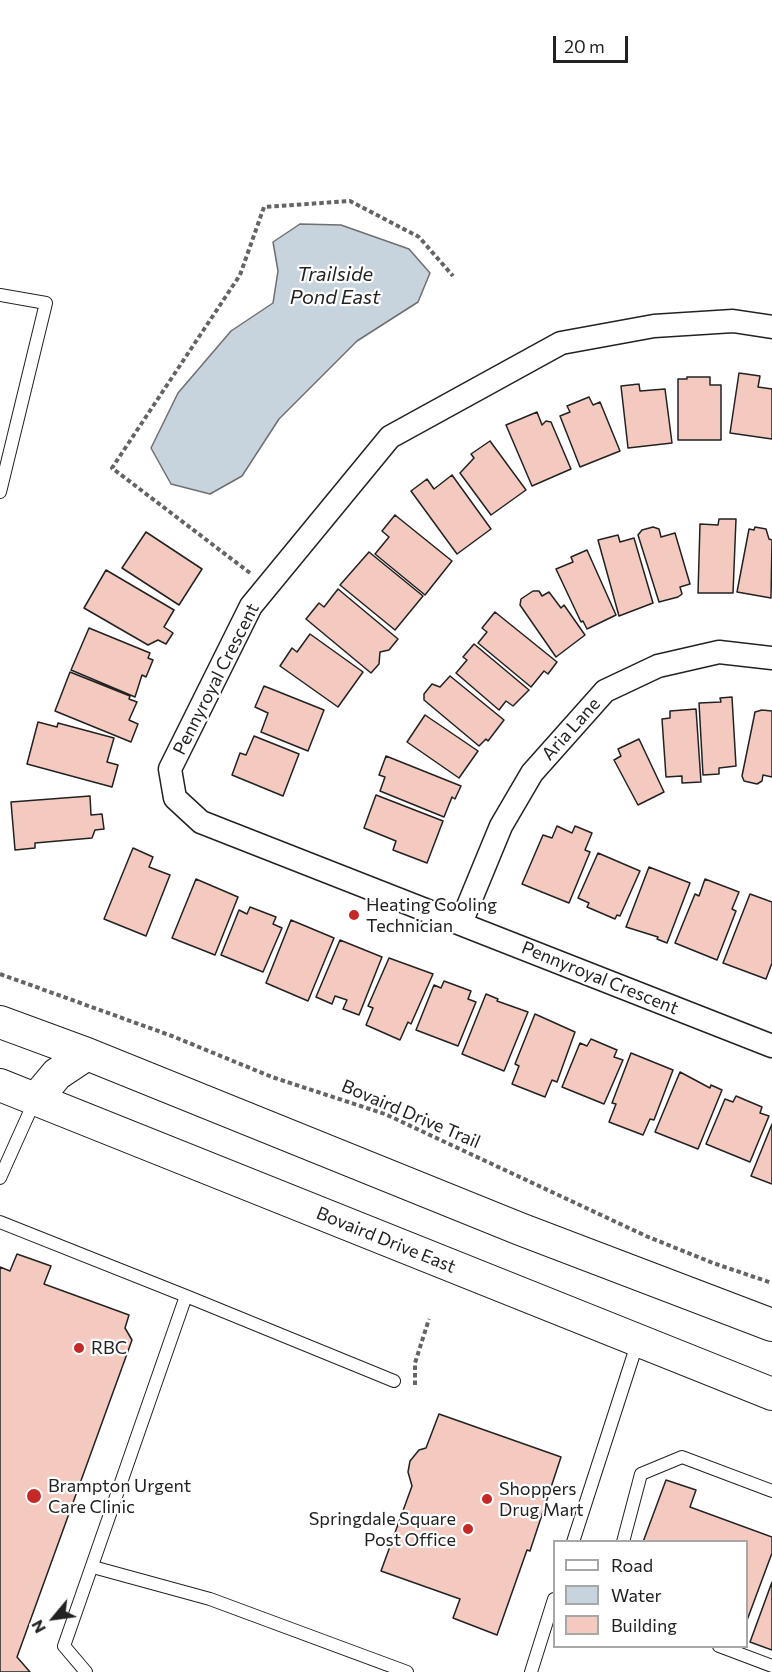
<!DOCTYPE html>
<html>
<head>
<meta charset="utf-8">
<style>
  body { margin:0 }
  #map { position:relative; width:772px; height:1672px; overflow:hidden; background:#fff; font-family:Commissioner,sans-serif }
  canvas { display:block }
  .legend { position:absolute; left:553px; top:1540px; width:195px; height:108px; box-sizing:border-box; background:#fff; border:2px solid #a7a7a7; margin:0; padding:8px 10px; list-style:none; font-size:18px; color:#222 }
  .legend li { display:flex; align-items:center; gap:12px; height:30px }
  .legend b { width:30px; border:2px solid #a7a7a7 }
  .north { position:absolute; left:24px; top:1588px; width:60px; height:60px; -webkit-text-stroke:4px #fff; paint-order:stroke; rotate:241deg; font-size:16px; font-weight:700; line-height:24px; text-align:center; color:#222 }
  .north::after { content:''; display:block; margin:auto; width:21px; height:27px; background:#222; clip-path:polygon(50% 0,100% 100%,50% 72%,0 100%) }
  .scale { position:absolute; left:553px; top:36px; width:75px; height:27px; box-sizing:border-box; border:3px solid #222; border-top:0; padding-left:8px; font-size:18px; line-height:21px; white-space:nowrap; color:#222; -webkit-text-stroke:4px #fff; paint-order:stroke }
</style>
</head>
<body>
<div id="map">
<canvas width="772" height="1672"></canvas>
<ul class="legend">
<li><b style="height:8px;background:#fff"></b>Road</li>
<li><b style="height:16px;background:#c7d3dd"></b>Water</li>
<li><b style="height:16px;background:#f3c9c0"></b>Building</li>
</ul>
<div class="north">N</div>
<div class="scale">20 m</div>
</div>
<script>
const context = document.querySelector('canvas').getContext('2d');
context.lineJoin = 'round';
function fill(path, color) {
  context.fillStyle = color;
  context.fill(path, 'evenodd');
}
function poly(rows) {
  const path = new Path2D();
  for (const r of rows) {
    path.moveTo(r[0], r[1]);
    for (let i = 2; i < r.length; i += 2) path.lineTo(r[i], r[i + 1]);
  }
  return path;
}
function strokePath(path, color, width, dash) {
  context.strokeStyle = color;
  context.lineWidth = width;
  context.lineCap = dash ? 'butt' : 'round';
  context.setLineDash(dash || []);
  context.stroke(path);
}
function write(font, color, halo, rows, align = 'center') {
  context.font = font + ' Commissioner,sans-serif';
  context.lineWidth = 4.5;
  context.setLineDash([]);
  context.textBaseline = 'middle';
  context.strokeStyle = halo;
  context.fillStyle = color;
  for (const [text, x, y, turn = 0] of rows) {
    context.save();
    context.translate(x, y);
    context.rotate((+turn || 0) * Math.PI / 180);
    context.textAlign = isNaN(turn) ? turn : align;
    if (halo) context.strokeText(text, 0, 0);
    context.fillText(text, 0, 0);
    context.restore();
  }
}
const water = poly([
  [300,224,341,225,409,249,430,273,418,302,357,341,279,419,242,476,210,494,171,484,151,448,178,393,231,331,273,303,278,271,273,242,300,224]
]);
fill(water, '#c7d3dd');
strokePath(water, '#6f6f6f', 1.5);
const building = poly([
  [739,373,760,376,758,387,772,389,772,439,730,433,739,373],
  [687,377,710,377,710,385,721,385,721,440,678,440,678,379,687,379,687,377],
  [639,384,640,391,665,389,672,443,628,448,621,386,639,384],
  [589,397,593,405,600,402,620,451,580,467,560,416,570,412,567,406,589,397],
  [537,412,542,425,546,421,551,422,571,469,532,486,506,425,537,412],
  [490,441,526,490,491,515,460,473,474,458,471,454,490,441],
  [452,475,491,529,457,554,411,491,427,479,434,489,452,475],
  [395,515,452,561,425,595,375,554,389,537,382,531,395,515],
  [719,519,736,519,733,593,698,593,700,524,718,525,719,519],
  [653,527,659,529,661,537,675,533,690,584,680,587,682,594,678,597,659,602,638,535,642,530,653,527],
  [755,527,766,529,769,539,772,540,771,598,737,592,749,529,754,530,755,527],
  [146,532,202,569,179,605,122,568,146,532],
  [618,535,620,542,634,538,653,603,619,616,598,540,618,535],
  [587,550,616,615,587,629,583,621,581,622,556,569,573,562,571,557,587,550],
  [369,552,423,596,395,630,340,585,369,552],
  [106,570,174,610,164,627,173,633,166,644,158,640,148,645,84,608,106,570],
  [338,589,398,639,389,650,380,652,379,664,371,673,306,619,319,603,324,607,338,589],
  [533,591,539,591,542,596,549,592,561,608,564,605,585,635,556,657,520,605,521,599,533,591],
  [495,612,557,662,548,674,544,671,531,687,478,643,487,632,482,628,495,612],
  [89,628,150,653,148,658,153,660,146,677,142,675,135,697,71,670,89,628],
  [310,634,363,672,338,707,280,666,292,648,297,652,310,634],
  [474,644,529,690,513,706,506,701,499,710,456,673,467,660,463,657,474,644],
  [70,672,130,696,129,699,137,702,129,720,138,724,131,742,55,711,70,672],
  [450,676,504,720,488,741,486,739,479,746,424,700,424,694,432,684,440,687,450,676],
  [264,686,324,710,308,751,261,732,268,713,255,707,264,686],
  [732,697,736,766,719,768,719,774,703,775,699,703,721,702,720,698,732,697],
  [696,709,701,782,682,783,682,776,666,777,662,719,670,718,670,711,696,709],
  [762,710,772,711,772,777,763,775,762,781,757,784,744,781,742,776,754,717,755,712,762,710],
  [425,715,478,751,459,778,407,742,425,715],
  [38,722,57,727,58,723,114,738,107,762,118,765,112,787,27,764,38,722],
  [254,736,299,754,283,796,232,775,240,753,246,755,254,736],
  [639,739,664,792,638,805,614,760,621,756,618,749,639,739],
  [386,756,461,786,455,799,452,797,444,817,380,791,385,777,379,775,386,756],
  [376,795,443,821,427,863,393,850,396,841,364,828,376,795],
  [90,796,91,815,102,814,104,829,95,830,92,838,35,843,35,848,15,850,11,802,90,796],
  [557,826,572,833,575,826,592,833,585,850,590,852,569,903,522,884,543,835,552,838,557,826],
  [133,848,153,857,149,867,170,875,146,936,104,919,133,848],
  [598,853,640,871,620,916,617,915,615,919,587,907,589,903,578,898,598,853],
  [649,867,690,883,667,943,657,939,658,937,626,927,649,867],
  [196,879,238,897,215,955,172,938,196,879],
  [705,879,739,892,732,909,736,911,717,960,675,943,695,894,699,896,705,879],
  [750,894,772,902,772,963,766,979,723,963,750,894],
  [250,907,276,917,273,924,282,928,263,972,221,955,239,910,247,914,250,907],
  [291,920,334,938,308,1001,266,983,291,920],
  [340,940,382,957,359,1015,343,1009,347,1000,335,996,332,1004,316,997,340,940],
  [389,958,433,974,411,1024,408,1022,400,1040,366,1025,373,1008,368,1006,389,958],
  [444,981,471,991,468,999,476,1002,458,1046,416,1030,434,985,441,988,444,981],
  [486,994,498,999,497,1001,528,1012,504,1071,462,1054,486,994],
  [535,1014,575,1032,557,1082,552,1080,545,1097,512,1084,519,1066,515,1064,535,1014],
  [591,1039,617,1050,614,1057,623,1060,604,1104,562,1087,580,1043,587,1046,591,1039],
  [631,1053,673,1070,654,1120,650,1119,643,1135,609,1122,616,1104,612,1103,631,1053],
  [680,1072,710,1088,711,1085,722,1090,698,1149,655,1132,680,1072],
  [736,1096,762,1107,760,1113,769,1116,750,1162,706,1144,725,1099,733,1102,736,1096],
  [772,1124,772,1184,751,1176,772,1124],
  [17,1254,51,1266,44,1284,129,1315,125,1328,132,1340,17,1657,30,1672,0,1672,0,1267,10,1271,17,1254],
  [439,1414,561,1457,530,1551,527,1550,497,1635,453,1618,460,1599,381,1571,412,1486,408,1472,410,1461,419,1450,426,1448,439,1414],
  [666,1480,696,1490,690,1507,772,1537,772,1553,746,1623,746,1542,643,1542,666,1480],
  [772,1582,772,1650,750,1642,772,1582]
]);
fill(building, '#f3c9c0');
strokePath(building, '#222', 1.5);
const service = poly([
  [0,295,46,303,0,492],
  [0,1178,35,1100],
  [0,1222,186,1296,64,1646,86,1672],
  [186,1296,394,1381],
  [573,1542,638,1341],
  [623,1542,641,1474,682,1457,772,1491],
  [93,1567,210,1599,407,1672],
  [719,1646,772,1666],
  [531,1672,554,1599]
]);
const minor = poly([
  [772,327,733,321,654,326,561,343,390,437,251,606,170,769,175,798,201,822,772,1046],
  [461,923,501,826,532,773,605,691,658,666,719,652,772,658]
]);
const secondary = poly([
  [0,1022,87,1054,520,1229,772,1325],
  [0,1085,772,1394],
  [36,1099,57,1074,87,1054]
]);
strokePath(service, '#222', 14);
strokePath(minor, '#222', 25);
strokePath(secondary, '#222', 34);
strokePath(poly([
  [250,573,112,468,240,275,264,207,350,201,419,237,453,276],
  [0,974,172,1036,272,1077,385,1114,646,1236,713,1263,772,1283],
  [415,1385,415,1363,429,1319]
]), '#646464', 4, [4.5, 3]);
strokePath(service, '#fff', 12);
strokePath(minor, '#fff', 22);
strokePath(secondary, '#fff', 32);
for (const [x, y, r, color] of [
  [354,915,6,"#c62828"],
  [79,1348,6,"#c62828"],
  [34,1496,8,"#c62828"],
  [487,1499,6,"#c62828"],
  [468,1529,6,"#c62828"]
]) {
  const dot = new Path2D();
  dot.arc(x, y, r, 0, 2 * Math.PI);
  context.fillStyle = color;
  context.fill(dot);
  strokePath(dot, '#fff', 2);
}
write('18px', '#222', '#fff', [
  ["Pennyroyal Crescent",216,679,-63],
  ["Aria Lane",571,729,-48],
  ["Pennyroyal Crescent",600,978,22],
  ["Bovaird Drive Trail",411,1114,23],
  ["Bovaird Drive East",386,1240,22]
]);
write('18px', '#222', '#fff', [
  ["Heating Cooling",366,905],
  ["Technician",366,926],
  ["RBC",91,1348],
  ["Brampton Urgent",48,1486],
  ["Care Clinic",48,1507],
  ["Shoppers",499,1489],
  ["Drug Mart",499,1510],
  ["Springdale Square",456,1519,"right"],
  ["Post Office",456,1540,"right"]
], 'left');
write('italic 20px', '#222', '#fff', [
  ["Trailside",335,274],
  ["Pond East",335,297]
]);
</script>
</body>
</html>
